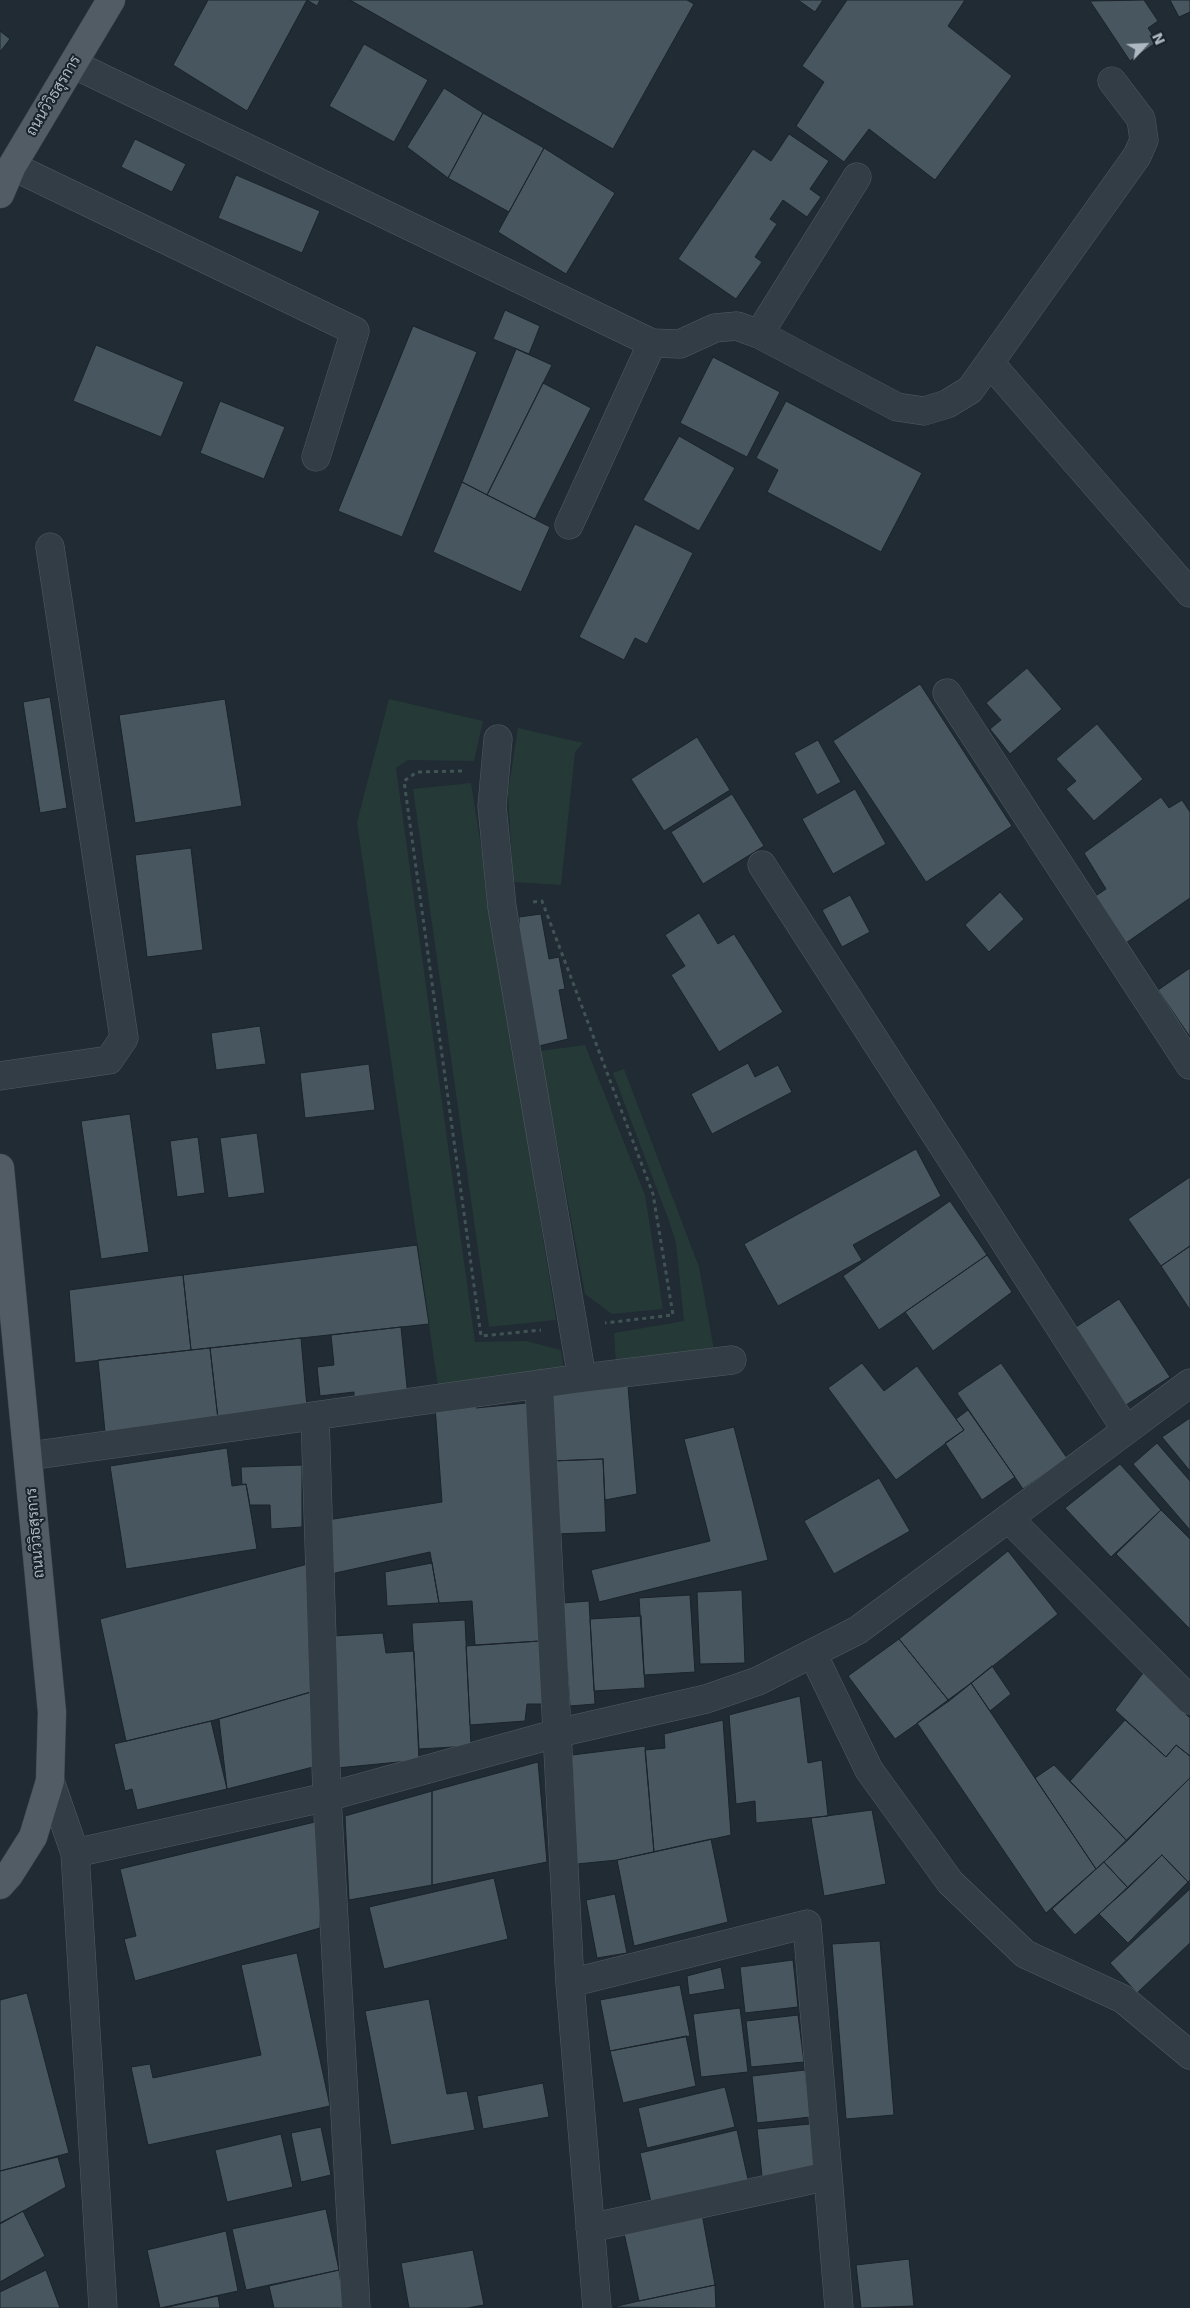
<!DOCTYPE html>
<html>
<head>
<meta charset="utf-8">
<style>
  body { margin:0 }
  #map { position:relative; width:1190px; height:2308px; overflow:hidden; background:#202b34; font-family:"DejaVu Sans",sans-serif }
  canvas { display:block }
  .north { position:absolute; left:1120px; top:20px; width:50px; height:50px; -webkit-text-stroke:4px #192229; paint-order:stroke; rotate:65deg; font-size:14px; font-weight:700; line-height:20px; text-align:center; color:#adb8c2 }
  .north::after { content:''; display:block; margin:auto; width:18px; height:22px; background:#adb8c2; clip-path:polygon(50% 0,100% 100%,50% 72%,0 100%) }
</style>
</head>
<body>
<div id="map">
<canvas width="1190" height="2308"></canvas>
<div class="north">N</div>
</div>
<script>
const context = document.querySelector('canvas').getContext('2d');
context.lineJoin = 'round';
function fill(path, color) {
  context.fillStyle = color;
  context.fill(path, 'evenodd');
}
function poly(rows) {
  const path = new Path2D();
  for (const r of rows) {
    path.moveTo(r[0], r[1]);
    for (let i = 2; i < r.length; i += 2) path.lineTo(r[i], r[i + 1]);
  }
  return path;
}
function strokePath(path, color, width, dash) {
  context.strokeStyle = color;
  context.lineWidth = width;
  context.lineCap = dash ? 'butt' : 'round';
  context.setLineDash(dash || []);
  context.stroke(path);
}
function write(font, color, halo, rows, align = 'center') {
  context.font = font + ' "DejaVu Sans",Sarabun,sans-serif';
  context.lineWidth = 4;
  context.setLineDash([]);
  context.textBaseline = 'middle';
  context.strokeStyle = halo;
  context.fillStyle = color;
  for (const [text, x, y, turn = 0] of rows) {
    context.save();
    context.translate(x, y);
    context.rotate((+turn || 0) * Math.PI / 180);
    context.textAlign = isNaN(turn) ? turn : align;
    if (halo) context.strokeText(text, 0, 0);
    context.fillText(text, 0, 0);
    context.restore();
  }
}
fill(poly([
  [389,699,483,721,474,761,408,760,396,768,475,1342,526,1341,561,1350,564,1370,438,1387,357,822],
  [518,728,583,743,575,752,561,885,513,882,508,792],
  [471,783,556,1320,489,1327,413,789],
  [585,1045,645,1195,663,1309,612,1314,585,1294,540,1051],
  [624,1069,699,1267,714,1350,616,1363,614,1333,684,1321,676,1243,669,1221,613,1073]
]), '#253937');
const building = poly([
  [208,0,307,0,247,111,173,65,208,0],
  [307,0,320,0,317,6,307,0],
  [350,0,687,0,694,4,613,149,350,0],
  [798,0,823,0,815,12,798,0],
  [847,0,965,0,948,26,1012,76,935,180,869,129,844,162,796,126,824,82,802,66,847,0],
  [1144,0,1158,21,1148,28,1157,42,1130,61,1090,1,1144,0],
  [1170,0,1190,0,1190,12,1179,17,1170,0],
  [0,31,10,39,0,52,0,31],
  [364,44,428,80,394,142,329,106,364,44],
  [444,88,483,113,448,178,407,147,444,88],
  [483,113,544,148,509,212,448,178,483,113],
  [789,134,829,161,810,189,821,197,807,217,783,200,770,219,777,224,755,257,762,262,736,299,678,259,753,149,771,161,789,134],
  [135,139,186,164,172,192,121,167,135,139],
  [544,148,615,193,566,274,498,232,544,148],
  [236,175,320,211,302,253,218,218,236,175],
  [505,310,540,326,529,354,493,339,505,310],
  [413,326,477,352,402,537,338,511,413,326],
  [96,345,184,382,161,437,73,401,96,345],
  [516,349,552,365,487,495,462,482,516,349],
  [713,357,780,392,747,457,680,423,713,357],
  [543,383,591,408,535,519,487,495,543,383],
  [220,401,285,427,264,479,200,453,220,401],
  [786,401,922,473,881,552,767,492,778,470,756,458,786,401],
  [679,436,735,468,699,531,643,500,679,436],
  [462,482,550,527,521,592,433,552,462,482],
  [635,524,693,553,647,644,635,638,624,660,579,637,635,524],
  [1027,668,1062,709,1010,754,990,729,1001,720,986,703,1027,668],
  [920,684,1012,826,926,882,833,741,920,684],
  [50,697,67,808,40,813,23,702,50,697],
  [225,699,242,806,135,823,119,715,225,699],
  [1097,724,1143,779,1094,821,1066,789,1076,781,1056,759,1097,724],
  [697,737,730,790,664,831,631,779,697,737],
  [818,740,841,782,817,795,794,753,818,740],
  [855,789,886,844,833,874,802,819,855,789],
  [732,794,764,846,703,884,671,832,732,794],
  [1161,797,1169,808,1182,800,1190,812,1190,898,1126,943,1094,897,1106,889,1084,853,1161,797],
  [191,848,203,950,147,957,135,855,191,848],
  [1000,892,1024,919,989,952,965,925,1000,892],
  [850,895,870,932,842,947,822,910,850,895],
  [699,913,718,944,734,934,783,1012,719,1052,671,975,685,966,665,935,699,913],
  [541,914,549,959,559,957,565,989,559,990,568,1039,539,1046,521,966,519,917,541,914],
  [1190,968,1190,1037,1158,990,1190,968],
  [260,1026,266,1064,216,1070,211,1033,260,1026],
  [748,1063,755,1077,778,1065,792,1092,712,1134,691,1094,748,1063],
  [369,1064,375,1110,305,1118,300,1073,369,1064],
  [130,1114,149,1252,101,1259,81,1121,130,1114],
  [257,1133,265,1193,228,1198,220,1138,257,1133],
  [198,1137,205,1193,177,1197,170,1141,198,1137],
  [916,1149,941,1196,853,1245,862,1260,778,1306,744,1244,916,1149],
  [1190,1177,1190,1246,1161,1266,1128,1219,1190,1177],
  [950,1201,987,1255,879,1330,843,1276,950,1201],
  [417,1245,429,1324,191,1350,183,1275,417,1245],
  [1190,1246,1190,1310,1161,1266,1190,1246],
  [987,1255,1012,1292,933,1351,905,1312,987,1255],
  [183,1275,191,1350,75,1363,69,1290,183,1275],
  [1119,1299,1170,1377,1126,1405,1076,1327,1119,1299],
  [401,1327,408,1397,354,1404,354,1392,320,1396,317,1367,334,1365,331,1335,401,1327],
  [301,1338,307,1407,218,1419,210,1348,301,1338],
  [210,1348,218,1419,105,1432,98,1360,210,1348],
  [862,1363,884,1391,917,1366,964,1430,896,1480,828,1388,862,1363],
  [1001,1363,1067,1458,1023,1489,957,1393,1001,1363],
  [628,1386,637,1494,605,1500,603,1459,552,1461,547,1396,628,1386],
  [476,1401,476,1408,527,1403,540,1641,475,1645,472,1601,439,1603,430,1552,331,1574,327,1520,442,1502,435,1406,476,1401],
  [968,1410,1015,1477,982,1500,945,1443,964,1430,956,1419,968,1410],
  [1190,1418,1190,1471,1162,1437,1190,1418],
  [734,1427,768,1560,599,1602,591,1570,710,1541,684,1439,734,1427],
  [1157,1443,1190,1481,1190,1530,1133,1464,1157,1443],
  [227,1448,232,1486,246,1484,257,1549,126,1569,110,1466,227,1448],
  [603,1459,606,1532,556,1534,552,1461,603,1459],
  [1120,1464,1161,1510,1111,1557,1065,1508,1120,1464],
  [302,1465,302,1527,271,1529,270,1505,250,1505,246,1484,242,1485,241,1467,302,1465],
  [879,1478,910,1531,834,1574,804,1521,879,1478],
  [1161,1510,1190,1539,1190,1629,1116,1554,1161,1510],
  [1008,1551,1058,1614,949,1701,899,1639,1008,1551],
  [432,1563,439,1603,387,1606,385,1572,432,1563],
  [308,1564,311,1692,211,1721,126,1741,100,1619,308,1564],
  [742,1590,745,1663,700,1664,697,1592,742,1590],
  [690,1595,695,1672,644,1675,639,1598,690,1595],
  [589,1601,595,1704,570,1706,563,1603,589,1601],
  [641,1616,645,1688,594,1691,590,1619,641,1616],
  [465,1620,471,1746,419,1749,412,1623,465,1620],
  [383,1633,386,1653,414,1651,419,1760,337,1768,333,1636,383,1633],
  [899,1639,949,1701,895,1739,848,1676,899,1639],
  [540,1641,546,1704,527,1704,525,1721,470,1725,466,1646,540,1641],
  [992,1666,1011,1694,990,1711,971,1683,992,1666],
  [1143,1673,1190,1718,1190,1756,1176,1745,1166,1757,1115,1710,1143,1673],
  [971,1683,1096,1869,1046,1913,917,1723,971,1683],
  [311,1692,313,1767,227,1789,219,1719,311,1692],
  [800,1696,808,1763,822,1760,828,1816,756,1823,755,1801,736,1804,729,1715,800,1696],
  [723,1720,731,1835,654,1852,645,1750,665,1748,664,1734,723,1720],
  [1125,1720,1166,1757,1176,1745,1190,1756,1190,1778,1127,1841,1070,1781,1125,1720],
  [211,1721,227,1789,137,1810,132,1789,125,1791,114,1744,211,1721],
  [645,1746,654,1852,617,1860,577,1864,572,1755,645,1746],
  [538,1762,547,1862,432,1885,432,1791,538,1762],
  [1054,1765,1127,1841,1096,1869,1035,1778,1054,1765],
  [1190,1778,1190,1880,1188,1882,1162,1855,1128,1888,1104,1862,1190,1778],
  [432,1791,432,1885,349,1900,345,1816,432,1791],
  [872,1810,886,1884,824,1896,811,1818,872,1810],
  [319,1821,320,1928,135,1981,124,1939,136,1936,120,1869,319,1821],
  [711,1839,728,1922,634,1946,617,1860,711,1839],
  [1162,1855,1188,1882,1128,1943,1099,1914,1162,1855],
  [1104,1862,1128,1888,1075,1935,1052,1909,1104,1862],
  [494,1878,508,1939,384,1969,369,1907,494,1878],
  [1190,1889,1190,1943,1137,1993,1110,1963,1190,1889],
  [615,1894,627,1953,597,1958,586,1900,615,1894],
  [880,1941,894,2115,846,2119,832,1944,880,1941],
  [297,1953,330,2106,148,2145,131,2067,150,2064,153,2078,261,2055,241,1965,297,1953],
  [793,1960,798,2007,745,2013,740,1967,793,1960],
  [721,1967,725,1989,689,1995,687,1976,721,1967],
  [680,1985,690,2036,610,2051,600,2000,680,1985],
  [27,1993,69,2153,0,2171,0,2000,27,1993],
  [429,1999,447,2094,467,2091,475,2130,391,2145,365,2011,429,1999],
  [740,2008,748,2072,701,2077,693,2014,740,2008],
  [798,2015,804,2062,751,2067,746,2021,798,2015],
  [686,2036,696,2086,623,2103,610,2051,686,2036],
  [805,2070,810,2117,757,2123,752,2076,805,2070],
  [543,2083,549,2117,483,2129,477,2096,543,2083],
  [725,2087,735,2127,647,2148,638,2108,725,2087],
  [810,2124,815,2170,762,2176,757,2129,810,2124],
  [321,2127,331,2175,301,2182,291,2133,321,2127],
  [737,2130,749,2184,652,2207,640,2153,737,2130],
  [281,2134,293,2187,227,2202,215,2150,281,2134],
  [58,2157,66,2187,0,2224,0,2171,58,2157],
  [326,2209,339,2270,246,2290,232,2229,326,2209],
  [23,2211,45,2256,0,2282,0,2223,23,2211],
  [702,2214,715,2285,639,2301,624,2233,702,2214],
  [226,2231,238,2291,160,2308,147,2250,226,2231],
  [473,2250,484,2305,467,2308,409,2308,401,2263,473,2250],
  [909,2259,914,2306,861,2308,856,2265,909,2259],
  [46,2270,60,2308,0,2308,0,2292,46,2270],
  [339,2270,344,2308,274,2308,269,2286,339,2270],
  [715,2285,716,2308,613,2307,639,2301,715,2285],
  [218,2296,220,2308,164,2308,218,2296]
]);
fill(building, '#485660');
strokePath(building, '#1b242b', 1);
const minor = poly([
  [73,64,652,343,680,344,715,328,737,326,759,334,897,407,924,411,947,404,970,390,1137,156,1144,140,1141,119,1112,81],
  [12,166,355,331,316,457],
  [759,334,857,177],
  [990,363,1190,593],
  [569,525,652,343],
  [947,693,1190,1065],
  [498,739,492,806,502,907,582,1378],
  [762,865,1126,1430],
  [0,1076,109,1060,124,1038,50,547],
  [539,1384,570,1983,597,2308],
  [315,1416,327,1797,356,2308],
  [29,1456,582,1378,732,1360],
  [1008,1518,1190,1700],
  [813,1654,869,1770,950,1882,1025,1954,1123,1999,1190,2055],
  [50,1781,75,1853,103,2308],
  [75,1853,327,1797,558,1733,706,1699,758,1681,858,1630,1190,1383],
  [570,1983,807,1924,839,2308],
  [590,2228,828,2176]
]);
const major = poly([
  [0,194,12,166,111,0],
  [0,1168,52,1712,50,1781,33,1837,9,1875,0,1885]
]);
strokePath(minor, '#515b63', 29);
strokePath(major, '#3d464e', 29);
strokePath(poly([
  [462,771,417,772,404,781,481,1336,541,1330],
  [533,902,542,901,653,1194,673,1315,605,1323]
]), '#415454', 3, [4, 4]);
strokePath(minor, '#333d45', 28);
strokePath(major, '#515c65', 28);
write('15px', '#adb8c2', '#192229', [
  ["ถนนวิวิธสุรการ",54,96,-59],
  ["ถนนวิวิธสุรการ",36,1533,-95]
]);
</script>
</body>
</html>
